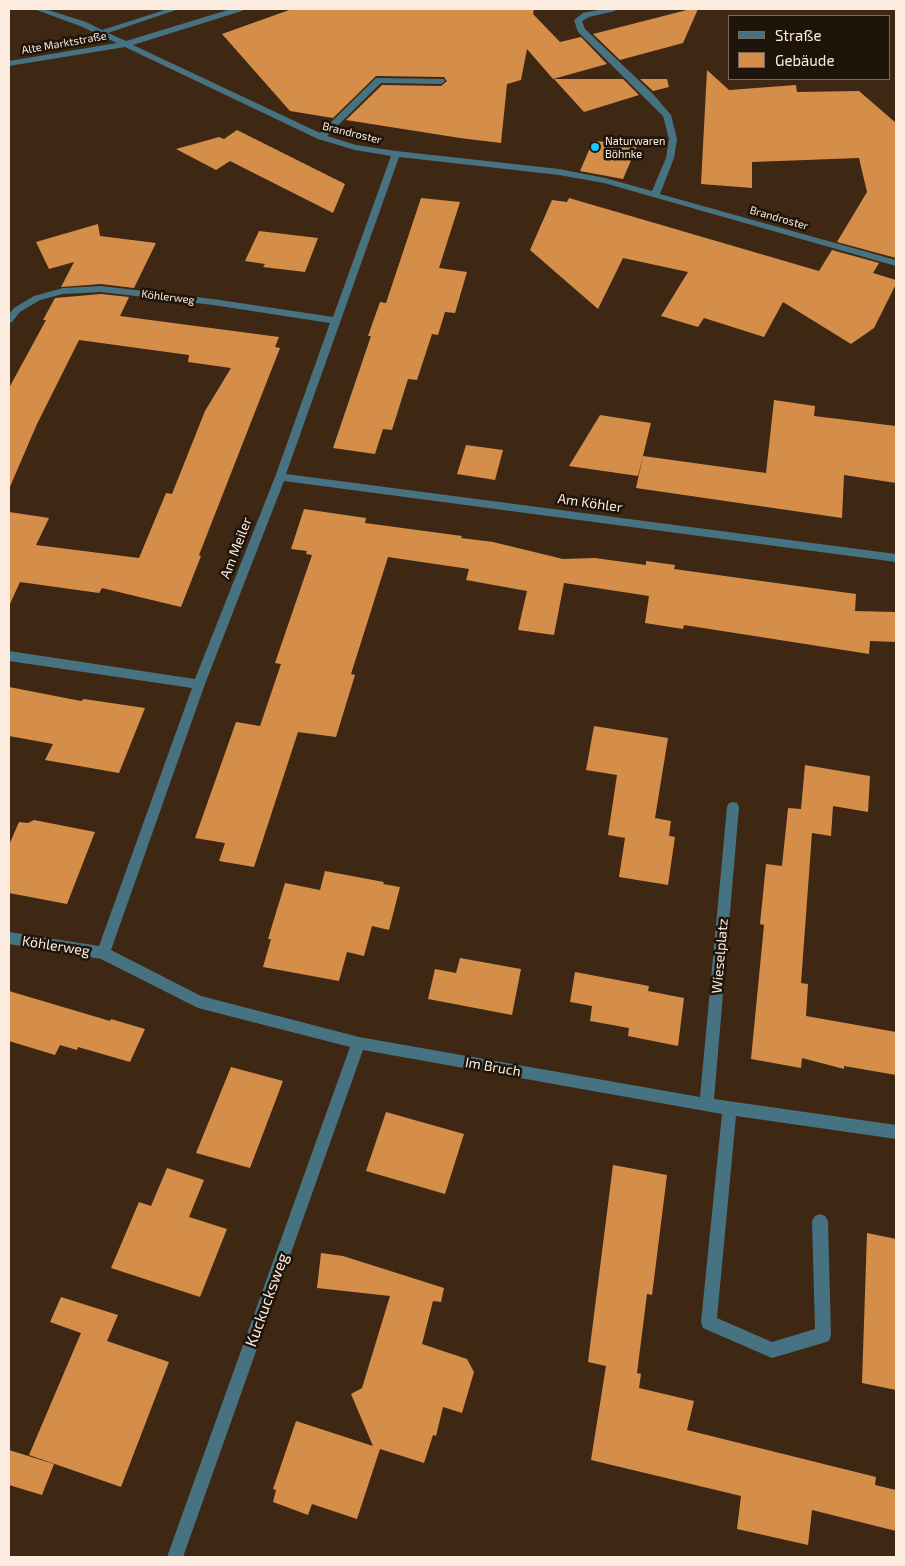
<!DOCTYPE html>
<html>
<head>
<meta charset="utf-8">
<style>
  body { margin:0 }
  #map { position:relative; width:905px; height:1566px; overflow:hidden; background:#3f2813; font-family:"Exo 2",sans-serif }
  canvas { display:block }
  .frame { position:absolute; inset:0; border:10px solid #fcecdf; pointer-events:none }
  .legend { position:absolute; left:728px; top:15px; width:162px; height:65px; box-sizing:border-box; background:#1e140a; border:1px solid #776a5f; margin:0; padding:6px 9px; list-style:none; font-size:15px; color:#fcecdf }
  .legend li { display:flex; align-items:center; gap:10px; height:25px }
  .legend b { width:25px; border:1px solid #776a5f }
</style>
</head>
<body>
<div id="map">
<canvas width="905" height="1566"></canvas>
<div class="frame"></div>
<ul class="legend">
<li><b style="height:6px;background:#477282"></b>Straße</li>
<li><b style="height:14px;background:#d58e4a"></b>Gebäude</li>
</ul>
</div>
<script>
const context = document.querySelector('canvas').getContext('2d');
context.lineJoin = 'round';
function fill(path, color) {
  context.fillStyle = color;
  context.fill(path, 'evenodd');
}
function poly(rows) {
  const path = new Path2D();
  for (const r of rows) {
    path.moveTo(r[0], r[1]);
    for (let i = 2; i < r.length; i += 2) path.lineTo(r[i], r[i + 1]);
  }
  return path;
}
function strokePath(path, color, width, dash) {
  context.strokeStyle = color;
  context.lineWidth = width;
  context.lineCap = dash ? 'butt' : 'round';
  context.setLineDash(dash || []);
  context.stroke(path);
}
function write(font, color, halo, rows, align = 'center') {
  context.font = font + ' "Exo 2",sans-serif';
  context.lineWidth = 5;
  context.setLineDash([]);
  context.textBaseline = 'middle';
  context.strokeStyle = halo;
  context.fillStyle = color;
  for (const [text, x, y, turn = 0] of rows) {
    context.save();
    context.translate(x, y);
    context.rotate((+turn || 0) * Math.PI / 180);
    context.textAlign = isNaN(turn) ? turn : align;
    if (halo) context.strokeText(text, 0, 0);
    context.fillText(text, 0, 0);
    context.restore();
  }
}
fill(poly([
  [292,9,534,9,533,14,560,42,581,37,607,64,553,79,527,49,521,80,507,84,501,143,460,138,346,120,382,85,441,86,447,81,444,77,376,76,333,118,290,111,222,34],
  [691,9,698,9,683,43,620,60,593,34],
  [707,70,729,90,796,85,797,92,859,91,896,123,896,258,837,242,867,192,859,158,752,162,752,188,701,184],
  [554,79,623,79,639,95,584,112],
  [640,79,667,79,669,87,653,91],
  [237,130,345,184,333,213,230,161,216,170,176,149,219,137,224,139],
  [593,141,638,144,623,179,580,171],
  [421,198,460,202,439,268,467,272,455,313,445,312,438,335,432,334,417,380,408,379,392,430,383,429,375,454,333,448,371,336,368,336,380,302,386,303],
  [569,198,819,271,832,250,879,263,873,273,896,280,896,284,874,328,851,344,783,302,764,337,704,318,698,327,661,316,688,272,623,258,598,309,530,250,552,200,567,202],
  [98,224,100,236,156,243,134,288,101,284,61,287,74,262,49,269,36,242],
  [259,231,318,238,305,272,263,267,265,264,245,261],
  [101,294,129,297,120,316,279,337,275,347,280,348,199,555,201,556,181,607,102,588,99,593,20,582,9,606,9,512,49,518,36,545,139,558,166,493,172,494,205,411,231,368,188,362,189,355,79,340,37,424,9,489,9,388,46,320,43,320,55,298],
  [774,400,815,406,814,416,896,426,896,483,844,475,842,518,636,488,643,456,766,473],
  [600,415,651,423,638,476,569,466],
  [466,445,503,450,495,480,457,474],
  [304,509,366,518,365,523,462,536,461,538,493,542,563,559,595,558,646,565,646,561,675,565,674,569,856,594,855,611,896,612,896,642,870,641,869,654,684,625,683,629,645,623,649,596,564,583,554,635,518,630,527,591,466,580,469,569,388,557,351,674,355,675,336,737,298,732,254,867,219,861,225,843,195,838,236,722,260,726,281,664,275,663,312,555,306,554,307,551,291,549],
  [9,687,81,701,84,699,145,708,119,773,45,760,53,744,9,736],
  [594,726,668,738,655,818,671,821,669,836,675,837,668,885,619,877,625,838,608,835,617,775,586,770],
  [805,765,870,776,868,812,833,806,831,836,812,833,801,983,808,984,806,1016,896,1032,896,1075,844,1066,844,1069,802,1058,801,1068,751,1059,764,925,760,924,766,864,782,866,788,808,801,809],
  [34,820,95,832,67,904,9,893,9,845,19,822,28,823],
  [325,871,384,882,383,884,400,887,389,930,372,926,364,956,347,952,339,981,263,967,271,939,268,939,285,883,320,890],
  [460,958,521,969,512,1015,428,999,435,969,456,973],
  [575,972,649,986,648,991,684,998,678,1046,628,1036,629,1028,590,1021,592,1006,570,1002],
  [9,991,110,1021,111,1019,145,1029,130,1062,78,1047,77,1050,60,1045,55,1055,9,1041],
  [231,1067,283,1081,250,1168,196,1153],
  [386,1112,464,1134,445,1194,366,1171],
  [613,1165,667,1175,652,1295,647,1294,637,1373,641,1374,639,1388,694,1401,687,1430,876,1477,875,1485,896,1490,896,1531,812,1510,808,1545,737,1529,741,1496,591,1460,606,1366,588,1362],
  [167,1168,204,1180,189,1217,227,1229,200,1297,111,1268,139,1202,151,1206],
  [867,1233,896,1239,896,1390,862,1383],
  [321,1253,343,1256,444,1288,441,1302,433,1301,422,1344,467,1359,474,1372,462,1413,443,1407,436,1436,433,1435,424,1463,380,1449,357,1519,312,1504,308,1515,273,1502,276,1490,273,1489,296,1421,373,1446,351,1394,362,1388,390,1296,317,1288],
  [61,1297,118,1315,107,1341,169,1362,121,1487,29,1455,81,1333,50,1322],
  [9,1450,54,1464,42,1495,9,1485]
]), '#d58e4a');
fill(poly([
  [34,9,45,9,86,22,102,30,168,9,179,9,108,33,126,41,231,9,243,9,242,11,133,45,320,133,376,78,444,79,445,81,441,84,381,83,327,136,356,145,396,151,559,169,605,178,652,191,666,158,669,139,663,116,578,32,574,20,583,13,603,9,616,9,615,11,589,17,582,21,585,29,653,94,671,115,677,139,674,158,660,194,896,260,896,266,604,183,559,175,399,157,286,474,896,554,896,562,284,481,205,684,111,950,201,996,359,1037,700,1097,727,807,729,803,733,802,737,803,739,807,714,1099,896,1125,896,1139,736,1116,717,1318,772,1342,815,1329,812,1221,815,1216,820,1214,825,1216,828,1221,831,1335,829,1341,823,1343,772,1358,703,1328,701,1322,722,1114,363,1050,183,1557,167,1557,350,1047,198,1008,101,959,9,944,9,932,99,946,192,688,9,661,9,651,195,679,275,477,330,323,213,305,101,292,63,294,40,300,20,312,12,322,9,323,9,314,14,308,34,296,63,288,101,286,213,299,333,317,391,156,355,150,318,139,125,47,9,66,9,61,117,43,80,26,34,9]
]), '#477282');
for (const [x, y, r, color] of [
  [595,147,5,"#16cafb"]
]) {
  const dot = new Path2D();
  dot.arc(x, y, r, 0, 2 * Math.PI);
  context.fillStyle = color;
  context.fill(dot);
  strokePath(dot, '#1e140a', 2);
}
write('11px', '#fcecdf', '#1e140a', [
  ["Alte Marktstraße",64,43,-10],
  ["Brandroster",352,133,14],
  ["Brandroster",779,218,16],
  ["Köhlerweg",168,297,7]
]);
write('11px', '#fcecdf', '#1e140a', [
  ["Naturwaren",605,141],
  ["Böhnke",605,154]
], 'left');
write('14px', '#fcecdf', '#1e140a', [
  ["Am Köhler",590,503,8],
  ["Am Meiler",236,548,-69],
  ["Köhlerweg",56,946,9],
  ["Wieselplatz",720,956,-85],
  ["Im Bruch",493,1067,10]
]);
write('16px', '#fcecdf', '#1e140a', [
  ["Kuckucksweg",267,1300,-70]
]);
</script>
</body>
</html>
